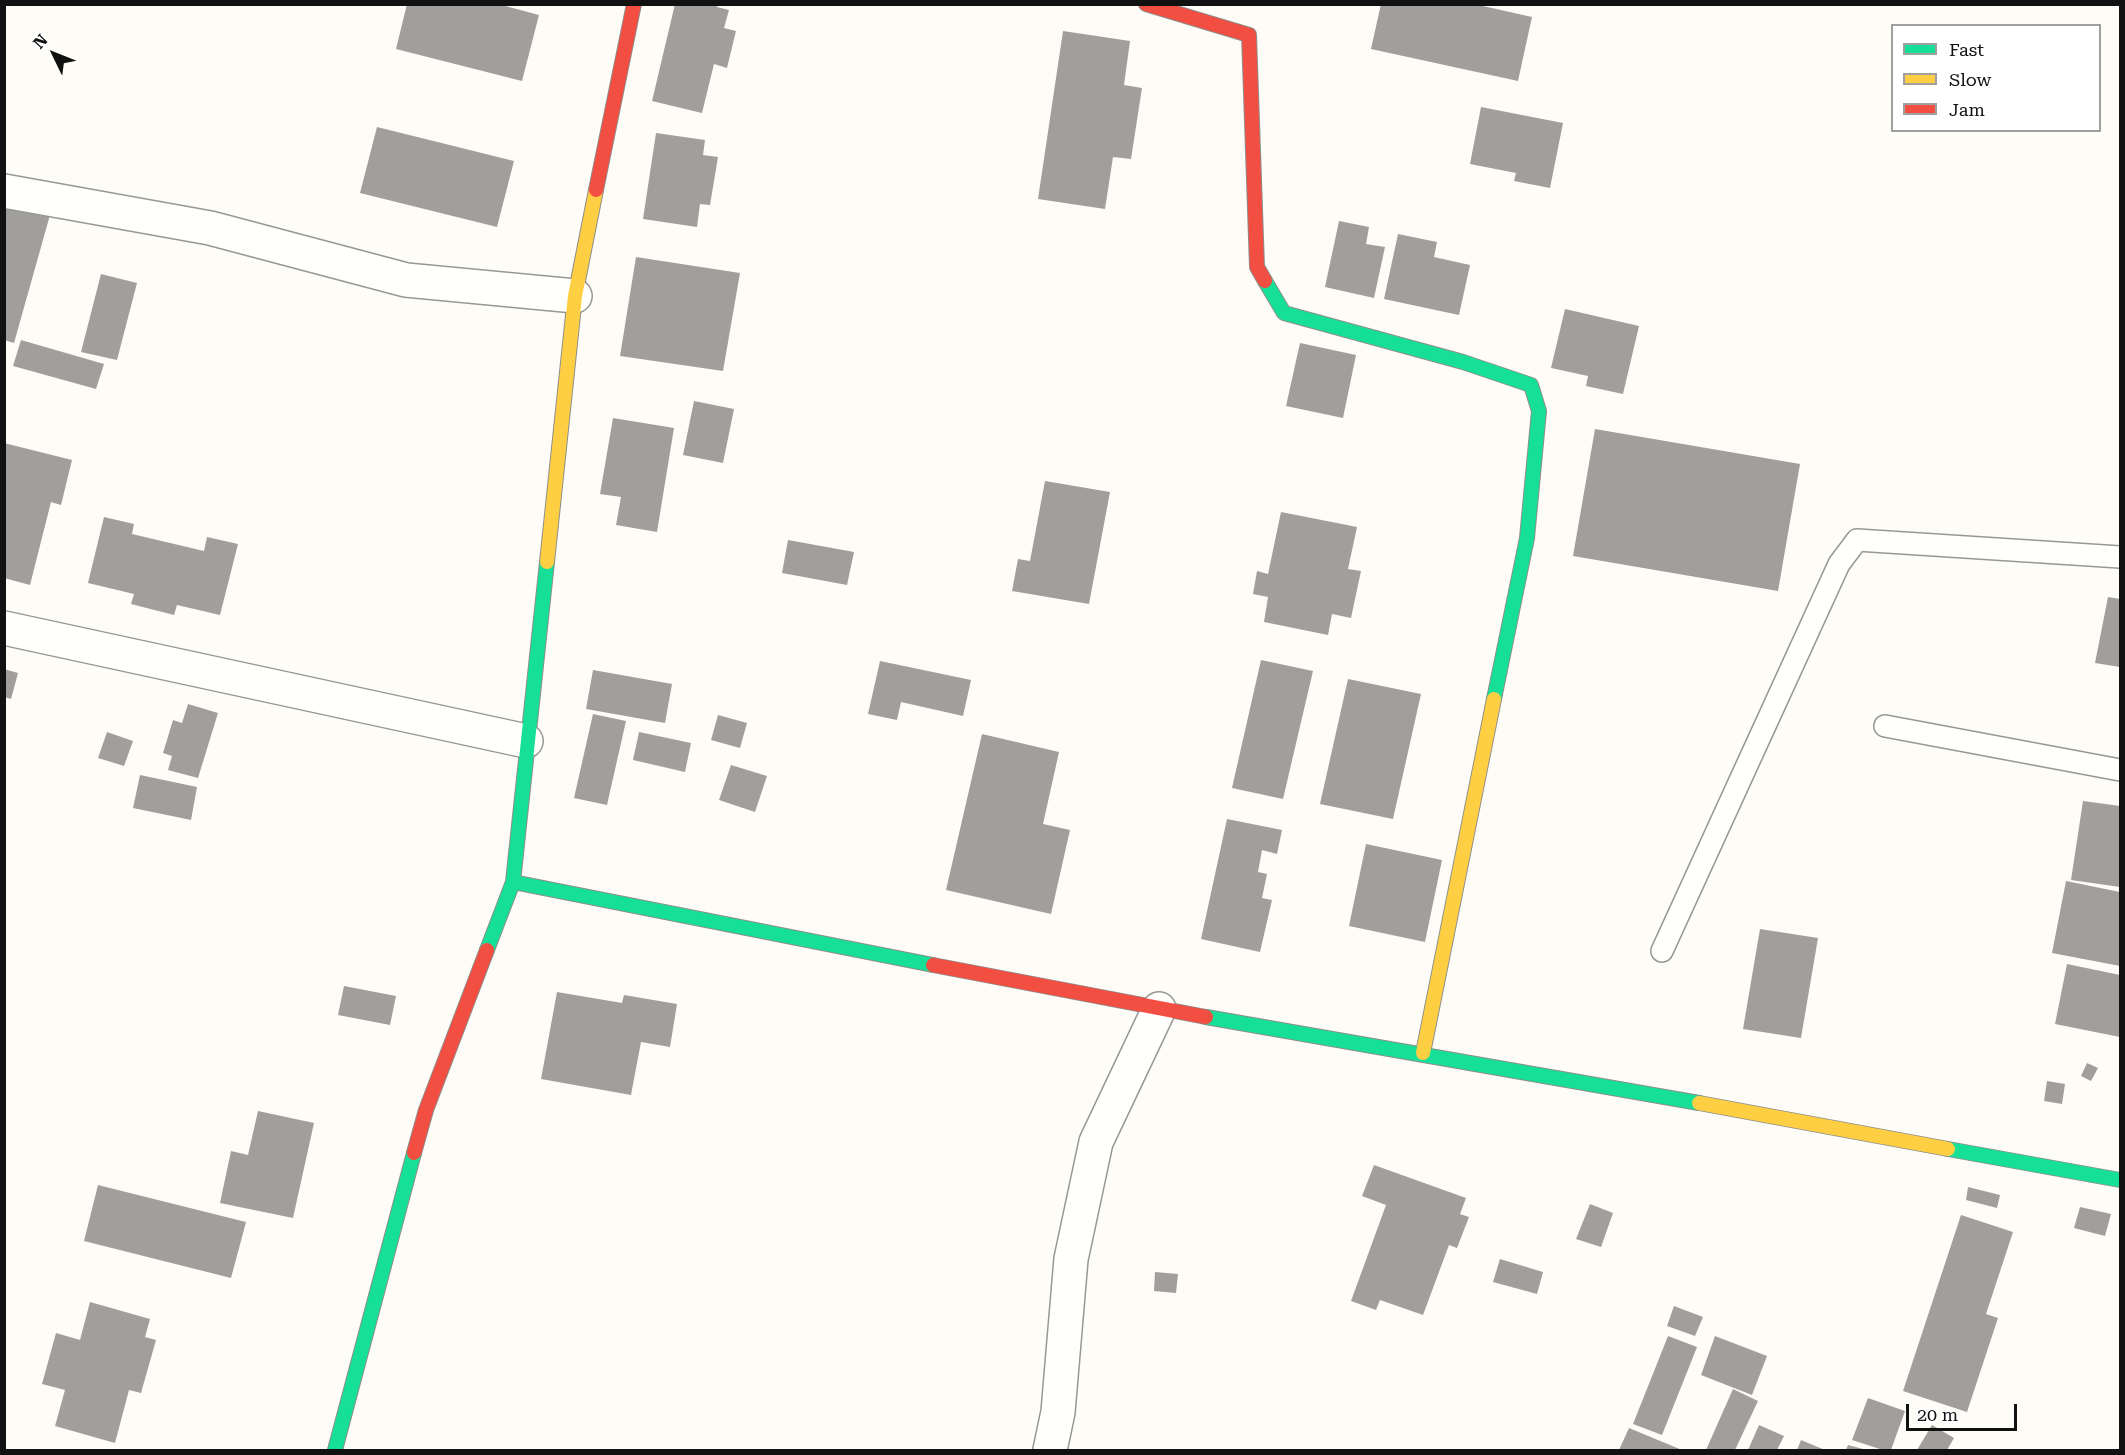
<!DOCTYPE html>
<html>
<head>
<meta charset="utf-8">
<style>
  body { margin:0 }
  #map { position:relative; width:2125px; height:1455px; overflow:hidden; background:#fdfcf7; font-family:"Roboto Serif",serif }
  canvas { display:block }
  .frame { position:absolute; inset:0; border:6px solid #111; pointer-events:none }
  .legend { position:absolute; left:1891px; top:24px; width:210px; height:108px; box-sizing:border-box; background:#fff; border:2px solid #a0a0a0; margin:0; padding:8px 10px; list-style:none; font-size:18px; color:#111 }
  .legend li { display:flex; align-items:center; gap:12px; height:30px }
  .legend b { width:30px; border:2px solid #a0a0a0 }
  .north { position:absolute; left:24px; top:24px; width:60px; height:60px; -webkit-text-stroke:4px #fff; paint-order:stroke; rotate:313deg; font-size:16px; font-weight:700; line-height:24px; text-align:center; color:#111 }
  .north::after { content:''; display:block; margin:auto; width:21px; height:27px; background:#111; clip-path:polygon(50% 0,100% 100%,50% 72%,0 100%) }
  .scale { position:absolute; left:1906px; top:1404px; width:111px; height:27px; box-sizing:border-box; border:3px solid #111; border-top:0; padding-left:8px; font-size:18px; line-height:21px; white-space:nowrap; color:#111; -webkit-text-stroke:4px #fff; paint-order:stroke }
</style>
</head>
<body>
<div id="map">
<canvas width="2125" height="1455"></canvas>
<div class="frame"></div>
<ul class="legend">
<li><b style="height:8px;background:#16e098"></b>Fast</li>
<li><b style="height:8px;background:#ffcf43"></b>Slow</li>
<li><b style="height:8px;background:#f24e42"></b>Jam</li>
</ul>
<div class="north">N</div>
<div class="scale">20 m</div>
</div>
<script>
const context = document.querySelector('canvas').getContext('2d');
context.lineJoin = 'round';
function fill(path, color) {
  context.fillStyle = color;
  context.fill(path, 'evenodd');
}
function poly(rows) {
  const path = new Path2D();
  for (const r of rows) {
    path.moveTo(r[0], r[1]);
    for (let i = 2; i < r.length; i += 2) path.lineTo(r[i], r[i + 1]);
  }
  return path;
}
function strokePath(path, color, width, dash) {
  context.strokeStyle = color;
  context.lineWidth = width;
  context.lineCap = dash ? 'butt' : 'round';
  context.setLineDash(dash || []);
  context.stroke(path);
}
fill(poly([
  [407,4,498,4,539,15,522,81,396,49],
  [675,4,718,4,717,7,729,10,724,28,736,31,727,68,714,64,702,113,652,101],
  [1381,4,1474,4,1532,17,1518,81,1371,49],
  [1063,31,1130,41,1124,85,1142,88,1131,159,1113,157,1105,209,1038,199],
  [1481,107,1563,123,1550,188,1514,181,1516,173,1470,164],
  [377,127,514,161,497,227,360,193],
  [656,133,705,140,703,155,718,157,710,205,700,204,697,227,643,219],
  [4,202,50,215,14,343,4,340],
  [1339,221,1369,227,1366,244,1385,247,1374,298,1325,287],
  [1398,234,1437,242,1434,257,1470,265,1459,315,1384,299],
  [636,257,740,273,723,371,620,356],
  [101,274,137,283,117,360,81,352],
  [1565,309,1639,326,1623,394,1586,386,1588,376,1551,368],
  [21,340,104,364,96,389,13,366],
  [1300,343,1356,355,1343,418,1286,406],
  [694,401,734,409,723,463,683,455],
  [613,418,674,428,657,532,616,525,621,497,600,494],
  [1595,429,1800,464,1778,591,1573,556],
  [4,443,72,460,61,505,51,502,30,585,4,578],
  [1045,481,1110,492,1089,604,1012,591,1018,559,1030,561],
  [1281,512,1357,527,1348,569,1361,571,1351,618,1332,614,1328,635,1264,622,1268,597,1253,594,1257,571,1268,574],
  [104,517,134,524,132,534,204,551,207,537,238,544,220,615,177,605,174,615,131,604,134,594,88,583],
  [788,540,854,552,847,585,782,573],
  [2108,597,2120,599,2120,667,2095,663],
  [1261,660,1313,671,1283,799,1232,788],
  [880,661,971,680,963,716,901,702,897,720,868,714],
  [4,669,18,673,11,699,4,697],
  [593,670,672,684,665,723,586,709],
  [1348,679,1421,694,1393,819,1320,804],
  [188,704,218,713,198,778,168,770,172,756,163,753,173,720,182,723],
  [593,714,626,721,607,805,574,798],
  [718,715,747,723,740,748,711,740],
  [107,732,133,741,124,766,98,758],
  [639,732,691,743,685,772,633,760],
  [982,734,1059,752,1043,824,1070,830,1051,914,946,890],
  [731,765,767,776,755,812,719,800],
  [140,775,197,787,191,820,133,808],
  [2083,801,2120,806,2120,887,2071,880],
  [1227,819,1282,830,1277,854,1262,850,1258,872,1267,874,1262,898,1272,900,1260,952,1201,939],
  [1366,844,1442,860,1425,942,1349,926],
  [2066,881,2120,892,2120,966,2052,953],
  [1760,929,1818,938,1801,1038,1743,1029],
  [2067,964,2120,975,2120,1037,2055,1024],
  [344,986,396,996,390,1025,338,1015],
  [557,992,622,1003,624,995,677,1004,670,1047,641,1042,631,1095,541,1079],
  [2087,1063,2098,1068,2091,1081,2081,1076],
  [2047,1081,2065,1084,2062,1104,2044,1101],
  [258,1111,314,1123,293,1218,220,1203,231,1151,248,1155],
  [1374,1165,1466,1198,1460,1214,1469,1217,1457,1248,1449,1245,1423,1315,1380,1300,1376,1310,1351,1301,1386,1205,1362,1196],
  [98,1185,246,1222,231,1278,84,1241],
  [1968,1187,2000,1195,1997,1208,1966,1200],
  [1590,1204,1613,1213,1601,1247,1576,1239],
  [2080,1207,2111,1214,2105,1236,2074,1228],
  [1961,1215,2013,1232,1986,1314,1998,1318,1967,1412,1903,1391],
  [1500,1259,1543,1272,1537,1294,1493,1282],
  [1155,1272,1178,1274,1176,1293,1154,1291],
  [90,1302,150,1319,145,1337,156,1340,141,1393,129,1390,115,1443,55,1426,65,1390,42,1384,56,1333,80,1340],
  [1674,1306,1703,1317,1695,1336,1667,1326],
  [1668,1336,1697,1347,1662,1435,1633,1424],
  [1715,1336,1767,1356,1752,1395,1701,1375],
  [1733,1389,1758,1401,1735,1450,1706,1450],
  [1868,1398,1905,1411,1891,1450,1883,1450,1852,1440],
  [1759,1425,1784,1436,1777,1450,1748,1450],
  [1932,1425,1954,1438,1947,1450,1917,1450],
  [1629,1428,1682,1450,1619,1450],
  [1801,1440,1825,1450,1797,1450],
  [1848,1445,1867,1450,1846,1450]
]), '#a19f9c');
const lane = poly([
  [1885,726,2120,770],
  [1662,951,1839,564,1857,540,2120,557]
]);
const street = poly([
  [4,191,210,228,406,280,575,296],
  [4,628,526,741],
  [1050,1450,1058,1412,1071,1259,1096,1142,1159,1009]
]);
const fast = poly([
  [1265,281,1284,313,1463,362,1531,385,1539,411,1527,538,1494,699],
  [513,882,933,965],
  [487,950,513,882,547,562],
  [1206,1017,1699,1103],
  [1948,1149,2120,1180],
  [335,1450,414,1153]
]);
const slow = poly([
  [547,562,575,296,596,190],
  [1423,1053,1494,699],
  [1699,1103,1948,1149]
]);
const jam = poly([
  [1146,4,1249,35,1257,267,1265,281],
  [596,190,634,4],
  [933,965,1206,1017],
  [414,1153,426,1110,487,950]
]);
strokePath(lane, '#979795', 24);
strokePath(street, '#979795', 36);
strokePath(fast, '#8e8d8b', 16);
strokePath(slow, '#8e8d8b', 16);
strokePath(jam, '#8e8d8b', 16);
strokePath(lane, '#fffffe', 21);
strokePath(street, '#fffffe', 33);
strokePath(fast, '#16e098', 14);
strokePath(slow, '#ffcf43', 14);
strokePath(jam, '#f24e42', 14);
</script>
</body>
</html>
